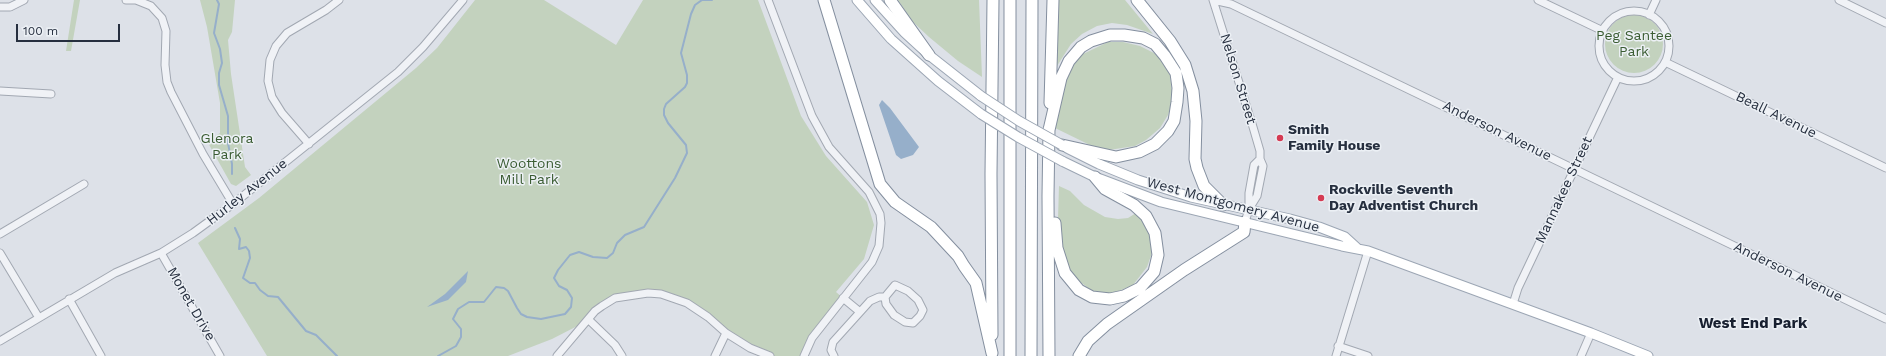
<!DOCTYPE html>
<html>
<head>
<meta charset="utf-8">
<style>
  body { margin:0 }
  #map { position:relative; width:1886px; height:356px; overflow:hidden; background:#dde1e8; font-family:"Work Sans",sans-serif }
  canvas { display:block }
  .scale { position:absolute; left:16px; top:24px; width:104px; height:18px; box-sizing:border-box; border:2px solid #262f3f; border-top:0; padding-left:5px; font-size:12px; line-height:14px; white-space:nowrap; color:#262f3f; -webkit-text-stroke:3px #ecf0f5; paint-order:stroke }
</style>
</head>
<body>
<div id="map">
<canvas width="1886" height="356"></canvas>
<div class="scale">100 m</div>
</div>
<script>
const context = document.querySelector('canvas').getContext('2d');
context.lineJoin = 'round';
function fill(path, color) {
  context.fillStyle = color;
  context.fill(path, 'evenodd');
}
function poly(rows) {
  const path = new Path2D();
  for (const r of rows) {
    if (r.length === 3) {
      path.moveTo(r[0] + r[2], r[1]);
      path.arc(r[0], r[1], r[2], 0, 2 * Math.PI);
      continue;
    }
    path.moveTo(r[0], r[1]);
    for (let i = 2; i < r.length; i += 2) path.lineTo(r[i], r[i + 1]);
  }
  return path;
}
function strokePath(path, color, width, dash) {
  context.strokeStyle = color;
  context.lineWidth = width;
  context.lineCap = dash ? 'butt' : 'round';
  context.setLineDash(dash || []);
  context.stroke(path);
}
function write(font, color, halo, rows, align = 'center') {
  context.font = font + ' "Work Sans",sans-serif';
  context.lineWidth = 3;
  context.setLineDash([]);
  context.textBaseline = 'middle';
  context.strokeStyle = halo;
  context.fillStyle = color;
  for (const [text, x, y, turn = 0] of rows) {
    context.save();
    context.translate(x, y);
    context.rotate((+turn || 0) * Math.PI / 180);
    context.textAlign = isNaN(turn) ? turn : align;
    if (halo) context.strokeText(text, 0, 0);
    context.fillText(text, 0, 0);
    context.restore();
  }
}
fill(poly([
  [74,0,80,0,71,51,66,51],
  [200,0,235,0,232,32,228,40,231,74,245,167,251,175,236,186,231,184,207,141,220,133,220,103,207,27],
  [475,0,544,0,616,45,643,0,758,0,801,116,826,156,867,202,874,225,864,259,836,292,843,298,804,356,770,356,750,348,708,317,661,294,615,298,589,320,552,339,508,356,267,356,198,243,259,198,416,68,437,48],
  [898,0,979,0,982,77,958,61,929,37,913,22],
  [1059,0,1125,0,1153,34,1127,25,1112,23,1097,26,1082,34,1071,44,1057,66],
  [1634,44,29],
  [1108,42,1123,42,1140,46,1154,53,1163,62,1170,75,1173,100,1168,115,1160,128,1146,140,1135,146,1109,150,1094,147,1053,127,1064,85,1072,67,1081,55],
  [1059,186,1070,191,1084,205,1105,217,1118,219,1128,218,1136,213,1143,218,1149,230,1153,250,1147,267,1133,285,1114,293,1103,293,1091,290,1079,281,1070,270,1063,254,1058,219]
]), '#c3d2be');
fill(poly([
  [882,100,890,108,919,147,913,155,901,159,896,155,879,105],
  [468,271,466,282,448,300,427,307,445,294]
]), '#96afca');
strokePath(poly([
  [217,0,219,4,214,33,220,49,222,63,219,73,219,85,228,116,228,143,232,164,232,174],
  [235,228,240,239,239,249,246,247,249,251,250,258,243,278,250,283,255,283,260,290,268,296,278,297,306,331,316,335,337,356],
  [438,356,456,346,461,337,461,329,453,319,458,309,469,302,484,302,496,287,504,288,508,291,517,308,521,314,527,317,541,319,565,314,571,307,572,298,567,290,559,286,554,278,558,270,570,255,579,252,593,257,607,258,613,253,617,243,625,235,644,227,675,178,687,153,686,145,668,123,664,115,664,109,666,104,685,87,687,83,687,75,681,53,691,14,695,5,702,0,712,0]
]), '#96afca', 2);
const minor = poly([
  [126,0,136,0,151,6,162,18,166,31,165,65,167,82,171,92,203,154,233,204],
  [768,0,812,116,829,147,869,192,880,214,881,223,879,246,872,262,812,338,804,356],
  [1213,0,1231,4,1886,319],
  [1213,0,1253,127,1260,151,1260,159,1263,166,1257,196,1249,209],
  [1538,0,1603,31],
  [1839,0,1886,23],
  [0,7,10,7,24,0],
  [1634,46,35],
  [1649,15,1656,0],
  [1665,62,1886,168],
  [0,91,51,94],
  [309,144,282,113,272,97,268,81,270,60,276,46,287,33,326,10,339,0],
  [1245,222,1249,209,1249,193,1254,165,1260,159],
  [0,234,84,184],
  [0,253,39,318],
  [161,253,220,356],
  [843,298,860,312],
  [69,299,101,356],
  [1513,304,1518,288,1618,77],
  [589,320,615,345,622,356],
  [0,341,115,273,161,253,193,233,233,204,398,72,423,47,463,0],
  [1338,346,1368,356],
  [557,356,595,311,602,306,615,298,648,293,661,294,687,303,708,317,726,333,750,348,770,356],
  [715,356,726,333],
  [834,356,831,350,833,342,870,301,879,297,885,297,895,285,908,291,918,300,923,310,920,316,913,323,905,322,894,315,886,304,885,297],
  [1336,356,1368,251],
  [1581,356,1591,333]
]);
const major = poly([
  [857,0,891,39,938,81,981,114],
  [875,0,905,33,929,55,981,96],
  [1067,148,1099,164,1138,180,1191,197,1290,219,1319,227,1345,237,1357,248],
  [1062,161,1095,177,1161,202,1342,246,1368,251,1591,333,1648,356]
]);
const highway = poly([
  [824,0,880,184,895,202,931,227,958,256,964,266,976,283,992,353],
  [890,0,929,55],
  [1010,0,1010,356],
  [1137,0,1170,41,1185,65,1193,91,1196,121,1195,159,1197,168,1204,186,1223,205],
  [1050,103,1053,0],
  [1049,130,1061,78,1069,61,1081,47,1091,41,1110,35,1124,35,1143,38,1155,44,1165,56,1176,73,1178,88,1177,102,1174,121,1168,131,1155,144,1139,152,1116,157,1062,145],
  [1055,223,1057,248,1065,273,1079,290,1092,297,1110,299,1124,296,1140,288,1154,272,1158,255,1155,233,1146,216,1134,205,1105,189,1095,177],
  [992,335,991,174,993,0],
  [1031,356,1032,0],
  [1049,356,1048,196,1049,129],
  [1079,356,1088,341,1107,324,1184,270,1244,232,1245,222]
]);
strokePath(minor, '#a2a8b2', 9);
strokePath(major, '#9ca6b4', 11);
strokePath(highway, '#848f9f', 13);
strokePath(minor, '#f0f2f6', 7);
strokePath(major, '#fff', 9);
strokePath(highway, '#fff', 11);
const majorBridge = poly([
  [981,96,1019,121,1062,145],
  [981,114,1018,137,1062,161]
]);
strokePath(majorBridge, '#9ca6b4', 11, []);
strokePath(majorBridge, '#fff', 9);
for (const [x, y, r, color] of [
  [1280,138,4,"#d53a52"],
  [1321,198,4,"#d53a52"]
]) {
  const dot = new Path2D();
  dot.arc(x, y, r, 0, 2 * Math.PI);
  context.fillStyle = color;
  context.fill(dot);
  strokePath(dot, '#ecf0f5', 1.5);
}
write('14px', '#3a5c32', '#ecf0f5', [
  ["Peg Santee",1634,36],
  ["Park",1634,52],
  ["Glenora",227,139],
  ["Park",227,155],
  ["Woottons",529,164],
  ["Mill Park",529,180]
]);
write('14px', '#262f3f', '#ecf0f5', [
  ["Nelson Street",1238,79,73],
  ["Beall Avenue",1776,115,26],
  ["Anderson Avenue",1497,131,26],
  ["Mannakee Street",1564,190,-65],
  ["Hurley Avenue",247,192,-38],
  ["West Montgomery Avenue",1233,205,15],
  ["Anderson Avenue",1788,272,26],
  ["Monet Drive",191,304,60]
]);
write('bold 14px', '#262f3f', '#ecf0f5', [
  ["Smith",1288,130],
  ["Family House",1288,146],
  ["Rockville Seventh",1329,190],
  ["Day Adventist Church",1329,206]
], 'left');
write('bold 15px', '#182030', '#ecf0f5', [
  ["West End Park",1753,324]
]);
</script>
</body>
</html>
